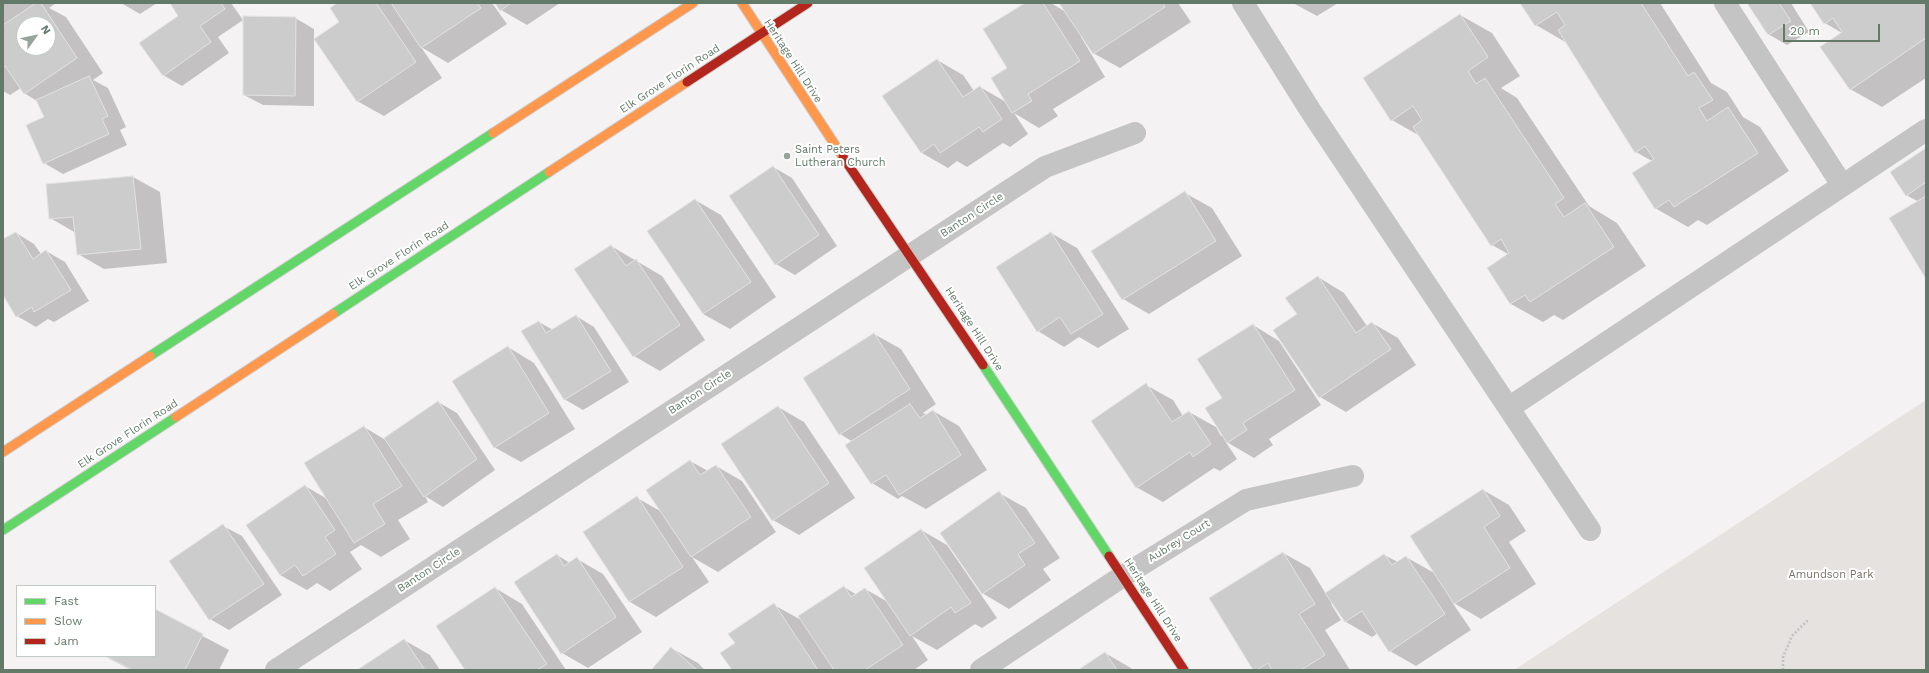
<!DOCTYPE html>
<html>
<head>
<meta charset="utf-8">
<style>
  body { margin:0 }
  #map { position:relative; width:1929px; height:673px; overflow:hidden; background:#f4f2f3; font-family:"Work Sans",sans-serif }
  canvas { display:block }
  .frame { position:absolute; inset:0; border:4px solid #637a69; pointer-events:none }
  .legend { position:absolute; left:16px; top:585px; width:140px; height:72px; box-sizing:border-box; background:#fff; border:1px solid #c1cac3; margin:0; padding:5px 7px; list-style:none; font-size:12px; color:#637a69 }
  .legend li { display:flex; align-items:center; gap:8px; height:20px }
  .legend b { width:20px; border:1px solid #c1cac3 }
  .north { position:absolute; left:16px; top:16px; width:40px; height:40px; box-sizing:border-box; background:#fff; border:1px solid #c1cac3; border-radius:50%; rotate:57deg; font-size:11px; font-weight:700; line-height:16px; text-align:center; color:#637a69 }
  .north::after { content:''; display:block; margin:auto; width:14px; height:18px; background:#96a499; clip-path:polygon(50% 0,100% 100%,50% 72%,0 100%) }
  .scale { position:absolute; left:1783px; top:24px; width:97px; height:18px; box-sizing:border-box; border:2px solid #637a69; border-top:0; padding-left:5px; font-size:12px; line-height:14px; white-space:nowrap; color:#637a69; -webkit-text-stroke:3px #fff; paint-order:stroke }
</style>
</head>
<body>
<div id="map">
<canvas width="1929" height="673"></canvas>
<div class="frame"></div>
<ul class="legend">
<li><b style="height:5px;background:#63d668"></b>Fast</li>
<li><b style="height:5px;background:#ff974d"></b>Slow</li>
<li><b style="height:5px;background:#b3261e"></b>Jam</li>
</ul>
<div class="north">N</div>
<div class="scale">20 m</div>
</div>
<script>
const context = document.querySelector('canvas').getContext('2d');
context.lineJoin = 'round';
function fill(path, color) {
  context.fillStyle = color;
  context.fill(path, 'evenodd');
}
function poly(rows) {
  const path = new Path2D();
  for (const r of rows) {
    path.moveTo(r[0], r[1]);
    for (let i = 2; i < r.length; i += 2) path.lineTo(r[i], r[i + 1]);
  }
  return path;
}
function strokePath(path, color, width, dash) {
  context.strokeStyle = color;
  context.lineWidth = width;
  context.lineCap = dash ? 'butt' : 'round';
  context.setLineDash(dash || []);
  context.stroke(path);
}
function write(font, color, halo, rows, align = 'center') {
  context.font = font + ' "Work Sans",sans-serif';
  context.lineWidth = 4;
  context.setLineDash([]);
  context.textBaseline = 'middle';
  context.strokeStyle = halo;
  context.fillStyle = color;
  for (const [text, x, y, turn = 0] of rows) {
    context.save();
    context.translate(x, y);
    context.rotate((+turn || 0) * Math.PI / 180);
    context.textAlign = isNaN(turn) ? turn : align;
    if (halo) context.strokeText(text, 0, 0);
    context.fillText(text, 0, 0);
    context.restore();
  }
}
fill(poly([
  [1926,400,1926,670,1514,670]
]), '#e5e2e0');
fill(poly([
  [3,3,56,3,49,8,66,17,103,73,93,80,108,88,126,127,120,130,127,145,63,174,44,163,45,117,37,101,24,93,21,88,10,95,3,91],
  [24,24,48,24,48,48,24,48],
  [121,3,157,3,140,14],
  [171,3,231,3,243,20,218,37,229,53,182,86,163,75,180,16],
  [339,3,492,3,507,24,448,63,421,47,442,78,384,116,357,101,341,22],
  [496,3,560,3,527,25,501,10],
  [1027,3,1051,3,1066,12,1060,3,1178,3,1191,22,1120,68,1093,53,1082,36,1081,37,1105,77,1053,109,1058,116,1039,128,1014,113,1028,134,1010,147,1003,143,967,167,957,161,948,168,922,153,937,60,963,75,974,91,980,87,1006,102,1008,69],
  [1293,3,1338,3,1317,16],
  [1521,3,1660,3,1711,83,1727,92,1743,117,1760,127,1789,171,1707,225,1698,220,1688,227,1655,208,1652,161,1636,152,1567,43,1536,25],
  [1749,3,1791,3,1809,32,1787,45,1768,34],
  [1811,3,1926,3,1926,78,1882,107,1850,89,1842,33,1825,23],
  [1460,15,1492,33,1520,76,1501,88,1517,98,1589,206,1617,223,1646,266,1563,320,1554,315,1543,322,1511,304,1488,268,1508,254,1492,245,1420,136,1392,120],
  [295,18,314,29,314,106,263,105,244,95],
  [1926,149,1926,278,1919,202,1906,195],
  [773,167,792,178,837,246,795,275,776,264],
  [133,177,160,192,167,263,104,269,78,254,76,233,50,218,47,185],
  [1185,193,1212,208,1242,256,1149,314,1123,299,1093,251],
  [695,200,721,215,776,297,730,329,703,314],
  [16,233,34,244,41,254,46,251,65,262,89,301,54,322,48,319,36,327,17,316,3,293,3,240],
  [1051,233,1077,248,1129,329,1098,348,1079,337,1064,347,1038,331],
  [611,246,662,276,705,340,660,371,634,356],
  [1318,277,1344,293,1367,326,1372,323,1398,338,1416,365,1346,412,1320,397,1275,330,1298,314],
  [576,316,594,327,629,382,583,410,564,399,539,322,553,330],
  [1253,325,1279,341,1321,405,1269,439,1273,445,1254,458,1225,441,1237,459,1220,471,1214,468,1163,502,1136,487,1146,385,1173,400,1183,416,1189,412,1216,427,1221,436,1223,435,1223,398],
  [874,334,901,349,936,404,923,413,927,415,933,411,959,426,987,470,926,509,902,496,898,499,872,483,853,442,840,434],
  [508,347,534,363,575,429,521,462,494,447],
  [438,402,457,413,495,470,443,507,425,496,428,502,398,520,410,539,381,557,361,545,350,552,362,569,330,591,317,583,307,590,280,575,305,486,329,500,364,427,384,439],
  [778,407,804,422,855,498,799,535,773,520],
  [690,461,708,471,716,466,742,481,776,532,718,572,692,557,709,582,656,617,630,602,637,498,662,512],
  [1483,490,1509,505,1526,531,1509,542,1536,584,1481,619,1452,602,1471,630,1416,666,1390,651,1378,633,1372,637,1346,622,1333,603,1331,604,1341,620,1325,630,1350,670,1254,670,1283,553,1310,568,1326,594,1384,555,1398,562,1406,557,1436,574],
  [999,493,1026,508,1060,558,1043,569,1051,580,1009,609,982,593],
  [223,526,242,536,282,595,229,630,210,619],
  [921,530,947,545,997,618,982,628,975,624,937,650,912,636,928,660,914,670,733,670,736,644,774,605,803,621,844,587,857,595,865,589,888,602],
  [557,555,570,563,577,559,603,574,642,632,588,668,562,653],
  [495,588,522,604,566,670,467,670],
  [155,611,229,650,219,670,131,670,104,656,155,656],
  [404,640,430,655,440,670,358,670],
  [671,648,698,663,705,670,652,670],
  [1105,653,1131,668,1132,670,1080,670]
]), '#0003');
const building = poly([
  [36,3,41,3,77,58,24,94,5,66,3,67,3,25,36,3],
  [24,24,48,24,48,48,24,48,24,24],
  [170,3,221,3,225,9,200,26,211,42,163,76,139,43,178,16,170,3],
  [337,3,376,3,416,62,357,102,314,39,339,22,330,8,337,3],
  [391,3,477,3,481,8,421,48,391,3],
  [495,3,511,3,500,11,495,3],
  [1025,3,1043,3,1080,61,1028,94,1032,101,1012,113,991,78,1007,68,983,29,1025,3],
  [1059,3,1163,3,1165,7,1093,54,1059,3],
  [1520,3,1641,3,1688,76,1694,72,1713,100,1699,108,1707,121,1728,107,1758,153,1674,207,1669,200,1655,209,1632,173,1654,159,1645,146,1635,153,1558,30,1565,25,1557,12,1535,26,1520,3],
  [1747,3,1779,3,1791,21,1768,35,1747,3],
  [1810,3,1926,3,1926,38,1850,90,1820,47,1842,32,1833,18,1824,24,1810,3],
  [1460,14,1488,57,1468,71,1476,84,1485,78,1564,198,1555,204,1564,217,1585,203,1614,247,1530,302,1525,295,1510,304,1487,268,1509,253,1501,239,1491,246,1413,127,1422,120,1413,106,1391,121,1363,78,1460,14],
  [243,16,296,17,295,96,243,95,243,16],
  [937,59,963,97,980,86,1002,119,983,132,979,127,940,153,934,144,921,153,882,96,937,59],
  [89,76,108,116,102,119,109,134,43,164,26,125,44,117,36,100,89,76],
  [1926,148,1926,182,1906,196,1890,172,1926,148],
  [773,166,819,235,775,265,729,196,773,166],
  [133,176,141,249,77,255,73,217,49,219,46,184,133,176],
  [1185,191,1216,241,1122,300,1091,251,1185,191],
  [1926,196,1926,279,1889,218,1926,196],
  [695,199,751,282,703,314,647,231,695,199],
  [16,232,33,259,46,250,71,290,34,312,32,307,16,317,3,295,3,239,16,232],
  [1051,232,1103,314,1071,334,1060,317,1037,332,996,267,1051,232],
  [611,245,626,266,636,259,680,325,633,357,574,269,611,245],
  [1318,276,1356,333,1372,322,1391,349,1319,398,1273,330,1297,314,1285,298,1318,276],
  [576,315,611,371,564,400,521,331,539,321,546,333,576,315],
  [1253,324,1295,390,1243,423,1247,430,1227,443,1205,408,1222,398,1197,359,1253,324],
  [874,333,910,389,839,435,803,378,874,333],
  [508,346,549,413,494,448,452,381,508,346],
  [1146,383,1172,422,1189,411,1211,444,1193,457,1190,452,1136,488,1091,421,1146,383],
  [438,401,477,459,424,497,384,438,438,401],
  [910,404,920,418,933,410,961,455,899,495,886,475,871,484,845,445,910,404],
  [778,406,829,483,772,521,721,444,778,406],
  [364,426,402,486,373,504,385,524,354,543,304,463,364,426],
  [690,460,700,475,716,465,751,517,691,557,646,490,690,460],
  [305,485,335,530,325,537,336,554,303,576,295,565,280,575,246,525,305,485],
  [1483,489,1500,516,1484,527,1510,568,1454,604,1410,536,1483,489],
  [999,491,1035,543,1018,554,1025,565,982,594,940,533,999,491],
  [637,496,683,567,629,602,583,532,637,496],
  [223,524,264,584,209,620,169,561,223,524],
  [921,529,971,603,955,613,951,607,910,636,864,568,921,529],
  [1283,552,1315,604,1299,614,1325,655,1301,670,1272,670,1268,663,1257,670,1253,670,1209,598,1283,552],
  [557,554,564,566,577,557,616,617,561,654,514,582,557,554],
  [1384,554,1392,565,1406,556,1445,614,1389,652,1362,611,1345,622,1325,593,1384,554],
  [844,586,851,597,865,588,903,645,865,670,834,670,798,616,844,586],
  [495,587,547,664,537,670,465,670,436,626,495,587],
  [774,603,818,670,732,670,720,653,735,643,728,634,774,603],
  [155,609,203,634,185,670,133,670,105,656,155,656,155,609],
  [404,639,425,670,357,670,404,639],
  [671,647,697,670,651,670,671,647],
  [1105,652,1117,670,1078,670,1105,652]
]);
fill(building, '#cbcccb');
strokePath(building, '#e3e2e2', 1);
const fast = poly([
  [333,314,549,172],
  [150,356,493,133],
  [983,365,1109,556],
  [3,530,176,417]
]);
const slow = poly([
  [742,3,843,157],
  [493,133,693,3],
  [549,172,687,82],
  [176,417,333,314],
  [3,452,150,356]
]);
const jam = poly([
  [687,82,808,3],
  [843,157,983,365],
  [1109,556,1184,670]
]);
strokePath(fast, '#cdcecd', 11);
strokePath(slow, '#cdcecd', 11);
strokePath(jam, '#cdcecd', 11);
strokePath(poly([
  [1783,670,1783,657,1792,636,1808,620]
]), '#bfc2c0', 2.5, [2, 2]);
strokePath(poly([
  [1243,3,1310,110,1590,530],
  [1725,3,1842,185],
  [1510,407,1926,130],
  [276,670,1045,167,1135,133],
  [981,670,1123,576,1246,500,1353,476]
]), '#c3c4c3', 22);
strokePath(fast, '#63d668', 9);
strokePath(slow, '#ff974d', 9);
strokePath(jam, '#b3261e', 9);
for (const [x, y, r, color] of [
  [787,156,4,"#96a499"]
]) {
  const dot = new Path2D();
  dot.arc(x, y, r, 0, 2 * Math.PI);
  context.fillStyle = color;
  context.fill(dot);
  strokePath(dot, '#fff', 1.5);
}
write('11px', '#637a69', '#fff', [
  ["Heritage Hill Drive",793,61,57],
  ["Elk Grove Florin Road",670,79,-33],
  ["Banton Circle",972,215,-33],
  ["Elk Grove Florin Road",399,256,-33],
  ["Heritage Hill Drive",974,329,57],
  ["Banton Circle",700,392,-33],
  ["Elk Grove Florin Road",128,434,-33],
  ["Aubrey Court",1179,541,-32],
  ["Banton Circle",429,570,-33],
  ["Heritage Hill Drive",1153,600,57]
]);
write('11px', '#637a69', '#fff', [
  ["Saint Peters",795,150],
  ["Lutheran Church",795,163]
], 'left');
write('11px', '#777165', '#fff', [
  ["Amundson Park",1831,575]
]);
</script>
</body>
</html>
